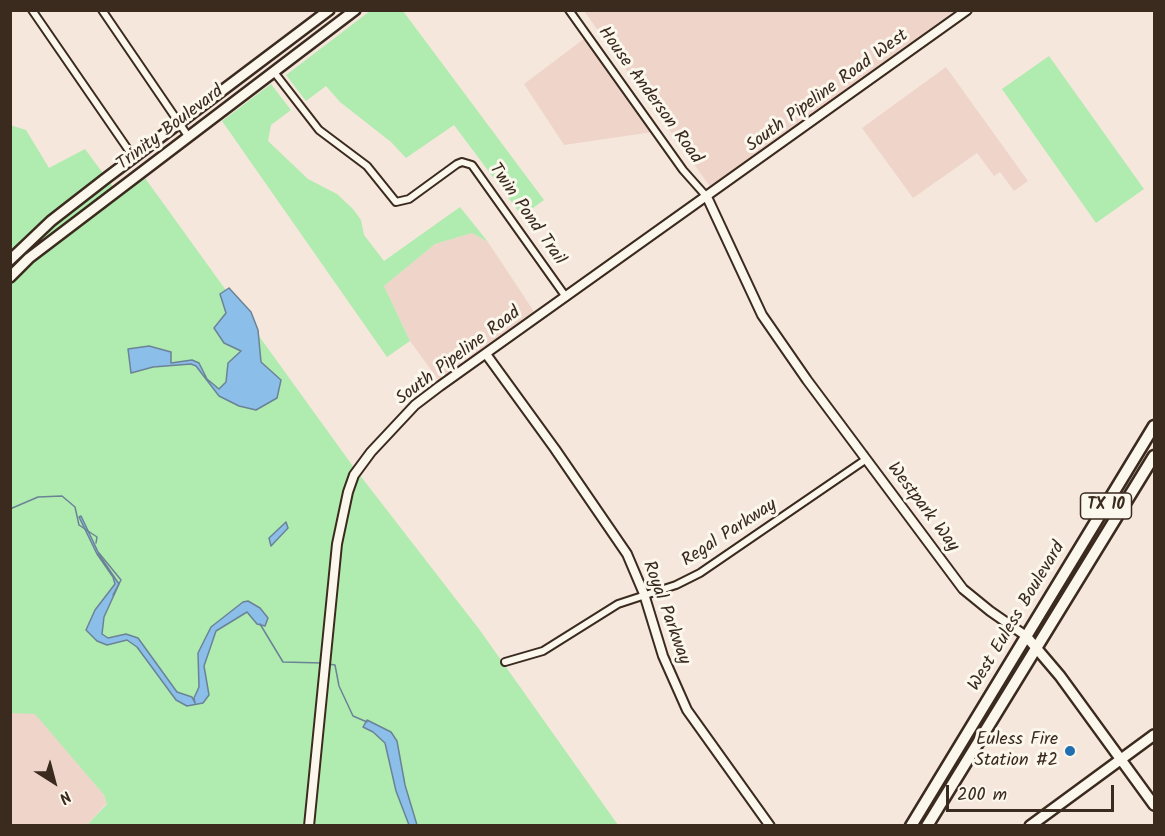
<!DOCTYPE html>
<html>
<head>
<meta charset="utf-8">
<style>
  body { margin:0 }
  #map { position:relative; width:1165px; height:836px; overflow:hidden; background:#f6e7dd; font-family:Kalam,sans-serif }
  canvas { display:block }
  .frame { position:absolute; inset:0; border:12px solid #3b2a1e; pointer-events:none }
  .north { position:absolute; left:24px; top:752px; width:60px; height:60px; -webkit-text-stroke:4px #fbf7ec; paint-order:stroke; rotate:144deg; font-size:16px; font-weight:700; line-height:24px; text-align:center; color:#3b2a1e }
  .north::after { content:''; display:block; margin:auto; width:21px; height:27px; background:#3b2a1e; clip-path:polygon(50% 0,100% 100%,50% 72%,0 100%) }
  .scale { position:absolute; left:946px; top:785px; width:168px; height:27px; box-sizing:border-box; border:3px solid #3b2a1e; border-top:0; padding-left:8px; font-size:18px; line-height:21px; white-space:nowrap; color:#3b2a1e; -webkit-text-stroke:4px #fbf7ec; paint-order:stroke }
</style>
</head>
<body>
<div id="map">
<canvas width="1165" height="836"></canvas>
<div class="frame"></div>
<div class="north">N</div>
<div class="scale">200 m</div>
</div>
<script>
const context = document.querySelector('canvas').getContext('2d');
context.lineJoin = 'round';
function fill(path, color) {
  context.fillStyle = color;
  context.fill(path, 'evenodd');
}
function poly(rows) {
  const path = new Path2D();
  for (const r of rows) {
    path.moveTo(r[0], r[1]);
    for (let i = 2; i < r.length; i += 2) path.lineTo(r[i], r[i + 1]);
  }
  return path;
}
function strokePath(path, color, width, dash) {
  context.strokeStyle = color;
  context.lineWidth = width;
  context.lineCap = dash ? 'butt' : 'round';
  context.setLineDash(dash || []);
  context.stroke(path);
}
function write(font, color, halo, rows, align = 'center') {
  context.font = font + ' Kalam,sans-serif';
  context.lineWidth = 6;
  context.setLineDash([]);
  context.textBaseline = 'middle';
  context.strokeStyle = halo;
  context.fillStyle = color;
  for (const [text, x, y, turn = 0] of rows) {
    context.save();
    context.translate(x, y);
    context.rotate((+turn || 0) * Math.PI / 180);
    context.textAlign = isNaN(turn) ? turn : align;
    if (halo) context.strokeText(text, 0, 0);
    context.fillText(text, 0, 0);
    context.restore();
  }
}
fill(poly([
  [584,11,954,11,834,101,711,188],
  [585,38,653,132,564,145,524,84],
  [946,67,1028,181,1014,191,1000,172,994,176,977,153,913,198,862,128],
  [472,233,488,242,535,313,439,381,410,341,384,286,435,244],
  [11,713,35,713,104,795,107,803,87,825,11,826]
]), '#efd4ca');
fill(poly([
  [370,11,403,11,544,200,522,216,454,125,406,158,391,142,340,102,326,86,306,101,286,75],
  [1049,56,1144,189,1096,223,1002,89],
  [271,84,291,110,271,125,268,141,308,179,337,194,353,209,361,220,364,235,384,261,460,207,488,242,472,233,435,244,384,286,410,341,387,357,222,121],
  [10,125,26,130,49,168,85,149,120,196,145,178,352,465,479,629,618,825,87,825,107,804,104,795,35,714,11,713]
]), '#b0ebb0');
const water = poly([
  [229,288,251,312,258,330,261,362,281,380,277,398,256,410,239,406,219,396,196,366,191,364,153,367,131,373,128,349,149,346,171,352,171,363,192,360,199,363,207,379,219,389,226,382,228,363,241,351,224,343,214,328,226,313,220,294,229,288],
  [81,516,100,556,119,584,104,617,102,634,108,638,126,634,138,638,177,692,192,697,195,703,194,698,199,687,198,653,211,627,243,602,248,601,260,608,268,618,265,626,257,624,247,612,216,631,204,666,209,695,203,703,187,706,176,700,137,647,127,640,107,645,97,641,86,630,95,610,115,584,113,577,97,554,79,517,81,516],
  [286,522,288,528,271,546,269,538,286,522],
  [367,720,391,732,397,741,405,785,417,825,409,825,396,791,385,743,373,732,363,727,367,720]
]);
fill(water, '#8bbee8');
strokePath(water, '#6b8397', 1.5);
strokePath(poly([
  [10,509,38,497,62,496,75,507,79,525,97,537,96,543],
  [99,553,121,580,113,595],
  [260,624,283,662,323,663],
  [328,664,335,665,339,686,353,716,367,722]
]), '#6b8397', 1.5);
const minor = poly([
  [32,10,134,158],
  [102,10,188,136],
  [569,10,683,170,707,197],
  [274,72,319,130,367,166,396,202,409,199,457,164,462,162,472,165,566,297],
  [505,662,543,651,618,604,676,585,700,573,865,460]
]);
const tertiary = poly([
  [707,197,762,315,807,380,963,589,990,611,1026,636],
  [486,354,555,449,627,554,644,594,663,656,687,710,770,826],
  [309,826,337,544,348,492,354,475,371,452,415,405,440,386,967,10]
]);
const secondary = poly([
  [10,260,51,221,105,179,329,10],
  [10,277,29,258,355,10],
  [1026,636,1060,676,1154,805],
  [1030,826,1154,735]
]);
const primary = poly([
  [911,826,1154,426],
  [927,826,1154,456]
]);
strokePath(minor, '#3b2a1e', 10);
strokePath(tertiary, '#3b2a1e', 12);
strokePath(secondary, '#3b2a1e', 14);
strokePath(primary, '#3b2a1e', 15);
strokePath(minor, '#fbf7ec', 6);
strokePath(tertiary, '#fbf7ec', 8);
strokePath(secondary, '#fbf7ec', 9);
strokePath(primary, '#fbf7ec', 10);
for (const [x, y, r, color] of [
  [1070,751,6,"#1f6fb2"]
]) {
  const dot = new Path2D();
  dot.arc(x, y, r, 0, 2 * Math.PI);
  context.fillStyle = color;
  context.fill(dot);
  strokePath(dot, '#fbf7ec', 2);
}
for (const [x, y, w] of [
  [1106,506,51]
]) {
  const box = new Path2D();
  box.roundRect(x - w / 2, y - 13, w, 26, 4.5);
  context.fillStyle = '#fbf7ec';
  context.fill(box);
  strokePath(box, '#3b2a1e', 1.5);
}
write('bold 16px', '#3b2a1e', null, [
  ["TX 10",1106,506]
]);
write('18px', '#3b2a1e', '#fbf7ec', [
  ["South Pipeline Road West",828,92,-36],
  ["House Anderson Road",649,96,54],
  ["Trinity Boulevard",171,129,-37],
  ["Twin Pond Trail",526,215,55],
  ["South Pipeline Road",459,357,-37],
  ["Westpark Way",922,508,53],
  ["Regal Parkway",730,534,-33],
  ["Royal Parkway",665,613,70],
  ["West Euless Boulevard",1018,617,-59]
]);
write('18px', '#3b2a1e', '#fbf7ec', [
  ["Euless Fire",1058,741],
  ["Station #2",1058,762]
], 'right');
</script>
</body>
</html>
